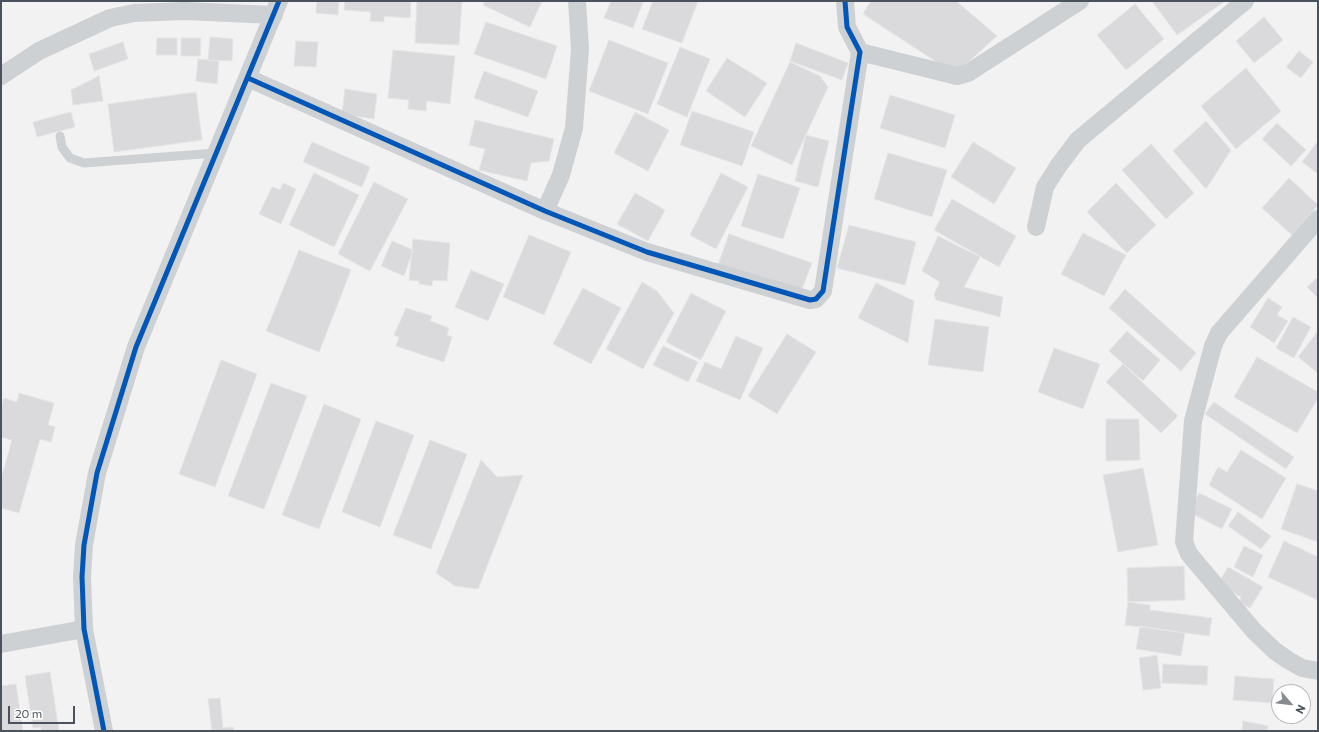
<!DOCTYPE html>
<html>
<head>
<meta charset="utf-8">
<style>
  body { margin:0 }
  #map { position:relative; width:1319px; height:732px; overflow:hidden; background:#f2f2f2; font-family:Commissioner,sans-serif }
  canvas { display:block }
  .frame { position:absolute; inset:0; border:2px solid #4a535d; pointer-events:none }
  .north { position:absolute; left:1271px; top:684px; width:40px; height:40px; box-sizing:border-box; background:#fff; border:1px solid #b7babe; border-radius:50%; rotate:118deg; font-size:11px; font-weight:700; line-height:16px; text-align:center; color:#4a535d }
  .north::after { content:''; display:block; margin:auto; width:14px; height:18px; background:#858b91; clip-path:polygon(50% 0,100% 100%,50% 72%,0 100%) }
  .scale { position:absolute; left:8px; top:706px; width:67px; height:18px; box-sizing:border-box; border:2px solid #4a535d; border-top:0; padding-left:5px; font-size:12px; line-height:14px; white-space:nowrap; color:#4a535d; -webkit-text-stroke:3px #fff; paint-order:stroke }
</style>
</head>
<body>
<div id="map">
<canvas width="1319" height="732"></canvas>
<div class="frame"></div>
<div class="north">N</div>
<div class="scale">20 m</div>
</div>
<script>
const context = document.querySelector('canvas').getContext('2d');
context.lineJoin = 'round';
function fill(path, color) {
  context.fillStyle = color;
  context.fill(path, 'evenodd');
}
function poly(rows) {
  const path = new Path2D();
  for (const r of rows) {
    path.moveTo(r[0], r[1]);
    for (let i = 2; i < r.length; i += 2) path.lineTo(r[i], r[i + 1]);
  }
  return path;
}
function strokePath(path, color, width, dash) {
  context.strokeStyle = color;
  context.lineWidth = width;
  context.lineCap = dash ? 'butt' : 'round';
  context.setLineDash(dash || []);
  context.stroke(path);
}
const building = poly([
  [317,1,339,1,338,15,316,13,317,1],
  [345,1,411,1,410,18,384,16,384,22,370,21,371,12,344,10,345,1],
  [417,1,462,1,459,45,415,43,417,1],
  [485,1,542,1,530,27,483,5,485,1],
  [611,1,643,2,633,28,604,18,611,1],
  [653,1,698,1,682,43,642,29,653,1],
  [871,1,956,1,997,36,955,74,863,14,871,1],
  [1152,1,1225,1,1177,35,1152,1],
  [1135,4,1164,39,1126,70,1097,35,1135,4],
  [1264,17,1283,40,1254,63,1236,41,1264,17],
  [486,22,557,46,546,79,474,54,486,22],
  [210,37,233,39,232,61,208,60,210,37],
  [157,38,177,38,177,55,156,55,157,38],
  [181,38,201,38,200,56,181,56,181,38],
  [609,40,668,63,648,114,589,91,609,40],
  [296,41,318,42,316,67,294,66,296,41],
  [123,42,128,59,94,71,89,54,123,42],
  [796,43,848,63,842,80,790,61,796,43],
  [680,47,710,59,687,117,657,104,680,47],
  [393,50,455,56,450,104,427,101,426,111,408,109,409,100,388,98,393,50],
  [1299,51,1313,62,1301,78,1286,67,1299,51],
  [727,58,767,83,745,117,706,91,727,58],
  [198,59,219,61,217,84,196,81,198,59],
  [790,62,820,76,828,87,792,165,751,146,790,62],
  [1246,68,1281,111,1236,149,1201,106,1246,68],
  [484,71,538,91,528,117,474,98,484,71],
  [99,76,103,101,73,105,71,90,99,76],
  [345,89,377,94,374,119,342,114,345,89],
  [196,92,202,140,114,152,108,104,196,92],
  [890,95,955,115,945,148,880,128,890,95],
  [692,111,754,132,742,166,680,145,692,111],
  [71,112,75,127,37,137,33,122,71,112],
  [635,112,669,130,648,171,614,153,635,112],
  [475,120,554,139,549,161,531,163,527,181,479,170,485,149,469,145,475,120],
  [1206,121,1231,150,1206,189,1173,151,1206,121],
  [1277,123,1306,150,1291,166,1262,139,1277,123],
  [806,135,829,141,818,187,795,181,806,135],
  [1318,141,1318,174,1302,162,1318,141],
  [312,142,370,167,362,187,303,162,312,142],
  [973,142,1016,168,994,204,951,177,973,142],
  [1151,144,1194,193,1166,219,1122,170,1151,144],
  [888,153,947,170,932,217,874,199,888,153],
  [314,173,359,195,334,247,289,225,314,173],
  [721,173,748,187,716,249,690,235,721,173],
  [758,174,800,188,783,239,741,226,758,174],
  [1289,178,1318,205,1292,235,1262,208,1289,178],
  [374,182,408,199,370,271,338,254,374,182],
  [283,183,296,189,281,224,259,214,272,187,280,190,283,183],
  [1116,183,1156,225,1127,253,1087,212,1116,183],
  [635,193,665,210,648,241,617,224,635,193],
  [952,199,1016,236,999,267,934,230,952,199],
  [849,225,916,242,905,285,837,268,849,225],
  [1083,233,1126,255,1104,296,1061,274,1083,233],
  [729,234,812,263,799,297,717,268,729,234],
  [529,235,571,252,544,315,503,297,529,235],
  [938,236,980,257,964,287,1003,297,1000,317,936,300,934,294,940,282,922,271,938,236],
  [413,239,450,243,447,281,433,280,432,286,419,284,419,281,409,280,413,239],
  [392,241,413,250,404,276,381,266,392,241],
  [299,250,351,270,319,352,266,331,299,250],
  [471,270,504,284,488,321,455,307,471,270],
  [1318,277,1318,298,1307,287,1318,277],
  [642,282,657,291,674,313,643,369,606,349,642,282],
  [876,283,914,301,908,343,858,318,876,283],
  [583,288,621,308,591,364,553,344,583,288],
  [1125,289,1196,353,1181,371,1109,308,1125,289],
  [691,293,726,311,701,360,666,342,691,293],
  [1268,298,1282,307,1277,315,1288,321,1274,343,1250,327,1268,298],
  [406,308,432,316,430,321,449,328,447,335,452,337,444,362,396,346,399,337,394,335,406,308],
  [1293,317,1311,327,1294,358,1276,348,1293,317],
  [935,319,989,327,983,372,928,365,935,319],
  [1127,331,1160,360,1143,381,1109,351,1127,331],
  [1318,331,1318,373,1298,357,1318,331],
  [787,334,816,352,777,414,748,396,787,334],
  [736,336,763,348,740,400,696,381,705,362,721,369,736,336],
  [663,346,698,362,688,382,653,365,663,346],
  [1054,348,1100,364,1083,409,1038,392,1054,348],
  [1257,357,1318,392,1318,398,1297,433,1234,397,1257,357],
  [221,360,257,374,215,487,179,474,221,360],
  [1123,364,1178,416,1161,433,1106,382,1123,364],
  [271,383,307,396,264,509,228,496,271,383],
  [19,393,54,403,48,425,55,427,51,442,40,439,19,513,1,508,1,479,12,440,1,437,1,408,4,398,17,402,19,393],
  [1214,402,1294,457,1286,469,1205,414,1214,402],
  [324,404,361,419,319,529,282,515,324,404],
  [1106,419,1139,419,1140,460,1106,461,1106,419],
  [376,421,414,435,380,527,342,512,376,421],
  [430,440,467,454,431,549,393,535,430,440],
  [1241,450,1286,478,1262,519,1209,485,1218,467,1227,472,1241,450],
  [481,460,497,477,523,475,478,589,455,586,436,573,481,460],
  [1143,468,1158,545,1118,552,1103,475,1143,468],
  [1297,484,1318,491,1318,542,1281,529,1297,484],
  [1199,493,1232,509,1222,529,1189,512,1199,493],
  [1238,512,1271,536,1261,549,1228,526,1238,512],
  [1284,541,1318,557,1318,600,1268,577,1284,541],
  [1244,546,1263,555,1253,577,1234,567,1244,546],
  [1184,566,1185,600,1128,602,1127,568,1184,566],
  [1228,567,1263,587,1250,608,1240,603,1241,597,1218,584,1228,567],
  [1128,602,1150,605,1150,610,1212,618,1209,636,1125,625,1128,602],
  [1140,626,1185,633,1181,656,1136,649,1140,626],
  [1157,655,1161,688,1143,690,1139,658,1157,655],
  [1163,664,1208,666,1207,685,1162,683,1163,664],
  [50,672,59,731,41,731,41,727,33,728,25,676,50,672],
  [1235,676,1274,679,1272,703,1233,700,1235,676],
  [16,684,23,731,1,731,1,686,16,684],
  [220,698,223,728,233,727,234,731,212,731,208,699,220,698],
  [1243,721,1268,726,1267,731,1242,731,1243,721]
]);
fill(building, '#dadadc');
strokePath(building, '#e4e4e5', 1);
strokePath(poly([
  [60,136,62,147,70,158,84,163,216,153]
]), '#ced1d3', 9);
strokePath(poly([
  [860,52,957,76,968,73,1080,1],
  [1,76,39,51,110,18,134,13,184,11,274,15],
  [248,78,545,211,647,252,810,300,816,299,823,291,860,52,847,27,845,1],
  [545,211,561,175,574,128,580,49,577,1],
  [1318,219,1219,333,1213,346,1193,421,1184,542,1189,554,1254,631,1275,651,1288,660,1302,668,1318,671],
  [1036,227,1045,187,1059,165,1078,140,1245,1],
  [1,644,84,629],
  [104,731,84,629,82,577,84,545,97,473,136,347,279,1]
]), '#ced1d3', 18);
strokePath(poly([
  [248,78,545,211,647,252,810,300,816,299,823,291,860,52,847,27,845,1],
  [104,731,84,629,82,577,84,545,97,473,136,347,279,1]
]), '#0057b8', 5);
</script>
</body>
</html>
